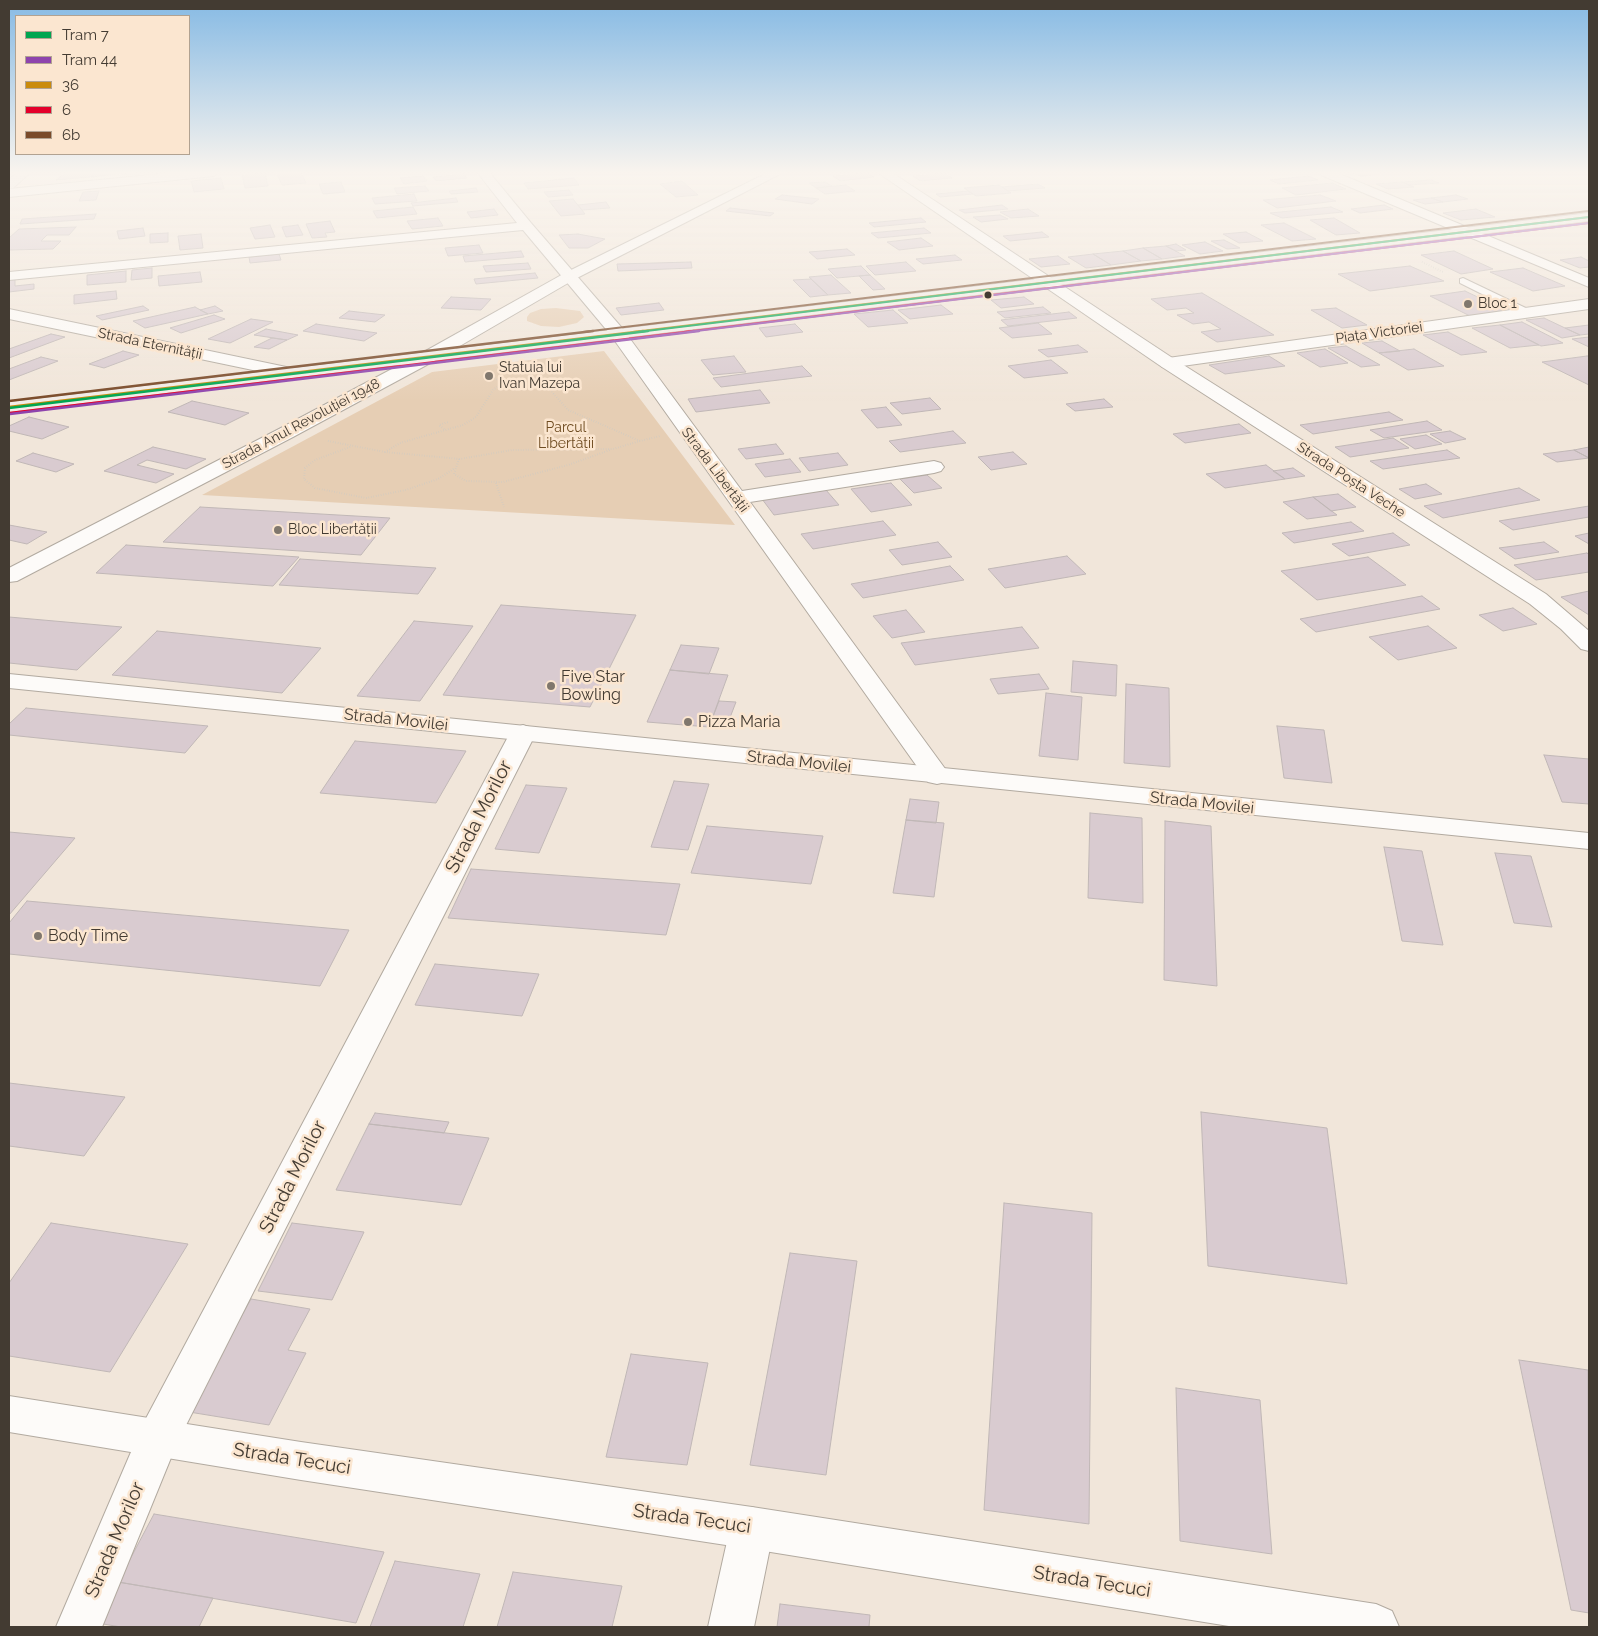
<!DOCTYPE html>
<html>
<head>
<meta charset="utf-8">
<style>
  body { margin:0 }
  #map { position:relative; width:1598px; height:1636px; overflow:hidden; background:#f1e6da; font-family:Raleway,sans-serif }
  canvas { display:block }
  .frame { position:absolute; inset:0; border:10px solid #433b32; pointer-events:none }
  .legend { position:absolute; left:15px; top:15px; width:175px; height:140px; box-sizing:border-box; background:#fbe6d0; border:1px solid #b1a291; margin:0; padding:6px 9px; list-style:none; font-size:15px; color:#433b32 }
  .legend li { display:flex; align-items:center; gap:10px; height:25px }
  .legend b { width:25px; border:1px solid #b1a291 }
</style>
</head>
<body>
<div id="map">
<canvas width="1598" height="1636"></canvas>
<div class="frame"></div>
<ul class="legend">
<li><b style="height:6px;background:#00a651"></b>Tram 7</li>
<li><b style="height:6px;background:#8e44ad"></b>Tram 44</li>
<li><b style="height:6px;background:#ca8b0c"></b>36</li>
<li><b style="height:6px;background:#e4002b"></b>6</li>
<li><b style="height:6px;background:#7a4b2a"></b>6b</li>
</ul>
</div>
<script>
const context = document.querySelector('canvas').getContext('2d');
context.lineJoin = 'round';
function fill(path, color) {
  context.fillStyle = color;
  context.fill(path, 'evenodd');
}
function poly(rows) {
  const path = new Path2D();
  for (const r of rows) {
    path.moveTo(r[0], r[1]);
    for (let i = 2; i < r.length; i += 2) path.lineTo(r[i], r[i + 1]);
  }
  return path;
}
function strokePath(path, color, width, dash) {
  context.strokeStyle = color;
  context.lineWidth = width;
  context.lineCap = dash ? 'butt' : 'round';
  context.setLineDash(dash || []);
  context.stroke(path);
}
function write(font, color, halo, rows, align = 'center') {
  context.font = font + ' Raleway,sans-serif';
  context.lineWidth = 5;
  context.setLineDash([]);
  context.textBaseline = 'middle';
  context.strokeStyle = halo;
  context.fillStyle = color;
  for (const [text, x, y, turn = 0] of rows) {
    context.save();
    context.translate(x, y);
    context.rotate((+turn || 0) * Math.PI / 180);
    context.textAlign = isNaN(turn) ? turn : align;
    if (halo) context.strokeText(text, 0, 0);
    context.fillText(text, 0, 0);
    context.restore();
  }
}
fill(poly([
  [556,308,580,311,584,317,577,323,559,327,541,326,527,321,527,317,530,313,541,309],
  [604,351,735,525,202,495,432,372]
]), '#e6ceb4');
const building = poly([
  [66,172,95,172,90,177,56,180,66,172],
  [96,172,135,172,91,177,96,172],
  [276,172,301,172,306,183,282,185,276,172],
  [1350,172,1375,172,1381,174,1361,176,1350,172],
  [265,173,268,186,245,188,242,175,265,173],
  [867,173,874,177,840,181,833,176,867,173],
  [944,173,952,178,920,181,913,176,944,173],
  [464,174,467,178,436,181,433,177,464,174],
  [423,176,427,181,404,184,400,178,423,176],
  [1308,176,1318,180,1279,184,1270,180,1308,176],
  [221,178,224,189,194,192,191,181,221,178],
  [574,178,579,185,528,189,524,183,574,178],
  [1432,180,1439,183,1409,185,1402,182,1432,180],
  [682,181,698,195,676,197,660,184,682,181],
  [341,182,345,192,323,194,319,184,341,182],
  [825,182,832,186,816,188,809,183,825,182],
  [1402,182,1414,187,1388,189,1376,184,1402,182],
  [1332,183,1346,189,1296,195,1282,188,1332,183],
  [1038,184,1045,188,1008,191,1002,187,1038,184],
  [846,185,855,191,825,194,816,188,846,185],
  [999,185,1011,193,976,196,964,188,999,185],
  [425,186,429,191,397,194,394,188,425,186],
  [476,188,478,192,451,194,449,191,476,188],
  [569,190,573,195,548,197,544,192,569,190],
  [99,191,96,200,79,201,83,192,99,191],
  [968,191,973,194,940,197,936,194,968,191],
  [414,194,417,201,375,204,372,198,414,194],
  [782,195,819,199,812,204,775,199,782,195],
  [1320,195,1336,201,1277,208,1263,200,1320,195],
  [1456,195,1468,199,1443,202,1431,198,1456,195],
  [456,198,458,202,413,206,411,203,456,198],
  [1431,198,1443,202,1425,204,1413,200,1431,198],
  [573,199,585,214,561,216,549,201,573,199],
  [606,202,610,208,582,210,578,205,606,202],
  [1002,205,1008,209,965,213,959,210,1002,205],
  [1384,205,1393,209,1360,213,1351,209,1384,205],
  [413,207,417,214,377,218,373,211,413,207],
  [1331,207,1343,212,1282,218,1270,213,1331,207],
  [730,208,774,213,770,216,726,211,730,208],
  [494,209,498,215,471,218,467,212,494,209],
  [1028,209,1039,216,1011,218,1000,212,1028,209],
  [1476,209,1495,217,1461,220,1443,213,1476,209],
  [96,214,94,219,20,224,22,219,96,214],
  [1000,215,1008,219,981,222,973,217,1000,215],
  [438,218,443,226,412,229,407,221,438,218],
  [921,218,926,222,874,227,869,223,921,218],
  [1334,218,1360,233,1336,235,1310,220,1334,218],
  [330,221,335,232,325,233,327,237,312,238,306,224,330,221],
  [1284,223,1316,239,1292,241,1261,225,1284,223],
  [270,225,275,237,255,239,250,228,270,225],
  [298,225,303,235,286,237,282,227,298,225],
  [76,227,69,235,47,235,41,241,61,241,53,249,9,250,9,238,19,229,76,227],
  [143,228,145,236,119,239,117,231,143,228],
  [924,228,931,233,878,238,871,233,924,228],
  [1042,232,1049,237,1010,241,1003,236,1042,232],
  [1246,232,1263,241,1239,243,1223,234,1246,232],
  [168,233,168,242,150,243,150,234,168,233],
  [201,234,203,248,180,250,178,236,201,234],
  [578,234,605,239,588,248,569,248,559,235,578,234],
  [921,238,933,246,899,250,887,242,921,238],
  [1224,240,1240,248,1227,249,1211,241,1224,240],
  [1205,242,1223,251,1200,254,1182,245,1205,242],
  [1176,244,1186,250,1176,251,1166,246,1176,244],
  [479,245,483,253,448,256,445,248,479,245],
  [1166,246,1185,256,1162,259,1143,248,1166,246],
  [1143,248,1162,259,1141,261,1123,251,1143,248],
  [847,249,855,255,817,259,809,252,847,249],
  [521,251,524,257,465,262,463,256,521,251],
  [1123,251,1141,261,1111,265,1093,254,1123,251],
  [1454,251,1493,269,1461,274,1421,255,1454,251],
  [279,254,281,260,250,263,249,257,279,254],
  [1093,254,1111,265,1086,268,1068,257,1093,254],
  [955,255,962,260,923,264,916,259,955,255],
  [1058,256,1070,264,1041,267,1029,259,1058,256],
  [1581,257,1589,261,1589,267,1580,268,1560,260,1581,257],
  [691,262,692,268,618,271,617,264,691,262],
  [906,262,916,271,875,275,866,266,906,262],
  [528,263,531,269,486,272,483,266,528,263],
  [861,266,870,275,837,278,828,269,861,266],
  [1410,266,1444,281,1370,291,1338,274,1410,266],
  [152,268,152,278,131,280,132,270,152,268],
  [1523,268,1565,286,1533,291,1490,272,1523,268],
  [126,271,126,282,87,285,87,275,126,271],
  [200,272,202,282,159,286,158,276,200,272],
  [535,273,538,278,476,284,474,279,535,273],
  [831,275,851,293,828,295,809,277,831,275],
  [870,275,885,289,873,290,859,276,870,275],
  [15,279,15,286,34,284,34,289,9,292,9,280,15,279],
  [811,279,828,295,810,297,793,280,811,279],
  [116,291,117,299,74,304,74,295,116,291],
  [1465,291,1507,311,1472,317,1430,296,1465,291],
  [1202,293,1274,335,1217,342,1201,332,1221,329,1209,322,1193,324,1177,315,1194,313,1186,308,1167,310,1151,299,1202,293],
  [451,297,491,299,481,310,441,308,451,297],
  [1024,297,1034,304,1001,308,991,300,1024,297],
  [659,303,664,310,621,315,616,308,659,303],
  [941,305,953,314,910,319,898,310,941,305],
  [143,306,149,310,102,320,96,316,143,306],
  [215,306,223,311,208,314,200,310,215,306],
  [195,307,208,314,145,328,133,321,195,307],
  [1043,307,1051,313,1005,318,997,312,1043,307],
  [1336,308,1367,325,1342,328,1311,310,1336,308],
  [893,310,908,323,868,327,854,314,893,310],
  [349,311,385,315,375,322,339,318,349,311],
  [1069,312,1077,318,1008,326,1001,320,1069,312],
  [214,315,225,319,181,333,170,328,214,315],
  [1544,318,1565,328,1580,335,1562,338,1526,320,1544,318],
  [251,319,273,322,230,343,208,339,251,319],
  [1522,322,1563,343,1541,346,1500,325,1522,322],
  [1038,323,1052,334,1012,338,999,328,1038,323],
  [316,324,377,333,364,341,303,331,316,324],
  [795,324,803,332,766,337,759,328,795,324],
  [1500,325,1539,345,1510,348,1472,328,1500,325],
  [1589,325,1589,334,1580,335,1565,328,1589,325],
  [266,329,298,335,287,340,254,335,266,329],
  [1448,332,1487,352,1461,355,1423,335,1448,332],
  [51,334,65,337,9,358,9,349,51,334],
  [1589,337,1589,347,1572,339,1589,337],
  [272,338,287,340,269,349,254,347,272,338],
  [1382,341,1400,351,1379,353,1362,343,1382,341],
  [1078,345,1088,352,1048,357,1038,350,1078,345],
  [1346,346,1373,361,1380,365,1361,367,1328,348,1346,346],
  [1325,349,1348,363,1320,367,1297,353,1325,349],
  [1414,349,1444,366,1408,370,1379,353,1414,349],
  [123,351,139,355,104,368,89,364,123,351],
  [734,356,746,372,713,375,701,360,734,356],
  [1269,356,1285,366,1225,374,1209,365,1269,356],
  [1587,356,1589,356,1589,385,1542,362,1587,356],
  [41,357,58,361,9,380,9,369,41,357],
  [1051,360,1068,373,1024,378,1008,366,1051,360],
  [802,366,812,376,721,387,713,378,802,366],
  [760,390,770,403,696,412,688,399,760,390],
  [930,398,941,409,902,414,890,403,930,398],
  [1104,399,1113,407,1075,411,1066,404,1104,399],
  [192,401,249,413,225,425,168,412,192,401],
  [886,407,902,425,877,428,861,410,886,407],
  [1389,412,1403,420,1313,434,1300,425,1389,412],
  [29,417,69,427,42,439,9,431,9,426,29,417],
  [1427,421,1442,430,1384,438,1370,430,1427,421],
  [1239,424,1251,433,1185,443,1173,434,1239,424],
  [953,431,966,443,900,452,889,441,953,431],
  [1450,431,1466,439,1445,443,1430,434,1450,431],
  [1426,435,1442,444,1415,449,1400,439,1426,435],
  [1393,438,1409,448,1350,457,1335,447,1393,438],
  [776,444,784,454,746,459,738,449,776,444],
  [153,447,206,459,186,469,147,460,137,465,174,474,156,483,104,471,153,447],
  [1589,447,1589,458,1574,450,1589,447],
  [1447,450,1460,458,1383,469,1370,461,1447,450],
  [1574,450,1589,458,1557,462,1543,454,1574,450],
  [1013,452,1027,464,991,470,978,457,1013,452],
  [33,453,74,464,56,472,16,461,33,453],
  [838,453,848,465,809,471,799,458,838,453],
  [790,459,801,472,765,477,755,464,790,459],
  [1266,465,1285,479,1225,488,1206,474,1266,465],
  [1293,468,1305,476,1285,479,1273,471,1293,468],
  [927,475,942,488,914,493,900,479,927,475],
  [891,483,912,505,871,512,851,489,891,483],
  [1426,484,1442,494,1415,499,1399,489,1426,484],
  [1519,488,1540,500,1443,518,1424,506,1519,488],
  [826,490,839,505,774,515,762,499,826,490],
  [1338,494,1356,507,1331,511,1313,497,1338,494],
  [1313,497,1337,515,1307,519,1283,502,1313,497],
  [1589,506,1589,517,1513,530,1499,521,1589,506],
  [200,507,390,518,361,555,163,542,200,507],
  [883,521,896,535,813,549,801,534,883,521],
  [1351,522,1364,531,1294,543,1282,533,1351,522],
  [9,525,47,532,27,544,9,540,9,525],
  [1393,533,1410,545,1349,556,1332,544,1393,533],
  [1589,533,1589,544,1575,536,1589,533],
  [938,542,952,557,902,565,889,550,938,542],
  [1544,542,1559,552,1515,559,1499,548,1544,542],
  [126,545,299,557,273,586,96,573,126,545],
  [1587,553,1589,555,1589,572,1536,580,1514,565,1587,553],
  [1067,556,1086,574,1005,588,988,569,1067,556],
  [1368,557,1406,585,1317,600,1281,571,1368,557],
  [300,559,436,568,418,594,279,585,300,559],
  [950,566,964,580,863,598,851,584,950,566],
  [1589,591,1589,615,1561,597,1589,591],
  [1422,596,1440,609,1316,632,1300,619,1422,596],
  [501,605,636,615,590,707,443,695,501,605],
  [1513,608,1537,624,1503,631,1479,615,1513,608],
  [906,610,925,632,892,638,873,616,906,610],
  [9,617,122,627,77,670,9,663,9,617],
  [414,621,473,626,420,701,357,696,414,621],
  [1428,626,1457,648,1398,660,1369,637,1428,626],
  [1022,627,1039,648,915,665,901,643,1022,627],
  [157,631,321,648,282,693,112,675,157,631],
  [681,645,719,648,709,674,670,670,681,645],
  [1073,661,1117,665,1116,696,1071,692,1073,661],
  [670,670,728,675,709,727,647,722,670,670],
  [1039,674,1049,689,998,694,990,679,1039,674],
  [1126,684,1169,688,1170,767,1124,763,1126,684],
  [1046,693,1082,697,1078,760,1039,756,1046,693],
  [719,701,736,702,726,728,709,727,719,701],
  [26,708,208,726,185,753,9,735,9,724,26,708],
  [1277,726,1324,730,1332,783,1284,778,1277,726],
  [355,741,466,751,436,803,320,793,355,741],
  [1544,755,1589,759,1589,804,1562,802,1544,755],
  [674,781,709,784,688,850,651,847,674,781],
  [526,785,567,788,539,853,495,849,526,785],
  [910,799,939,802,936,823,906,820,910,799],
  [1090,813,1142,818,1143,903,1088,898,1090,813],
  [906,820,944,823,934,897,893,893,906,820],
  [1165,821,1211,826,1217,986,1164,980,1165,821],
  [707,826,823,836,811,884,691,873,707,826],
  [9,832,75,838,9,915,9,832],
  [1384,847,1422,851,1443,945,1402,941,1384,847],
  [1495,853,1531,856,1552,927,1514,923,1495,853],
  [471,869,680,884,666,935,448,918,471,869],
  [27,901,349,930,320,986,9,954,9,923,27,901],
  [435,964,539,974,522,1016,415,1005,435,964],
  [9,1083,125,1097,84,1156,9,1146,9,1083],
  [1201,1112,1327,1128,1347,1284,1208,1266,1201,1112],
  [375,1113,449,1122,444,1133,369,1124,375,1113],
  [369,1124,489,1138,461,1205,336,1190,369,1124],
  [1004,1203,1092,1213,1089,1524,984,1510,1004,1203],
  [51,1223,188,1244,110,1372,9,1356,9,1283,51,1223],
  [292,1223,364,1232,332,1300,258,1291,292,1223],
  [790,1253,857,1261,826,1475,750,1465,790,1253],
  [251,1299,310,1309,288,1350,306,1353,269,1425,189,1412,251,1299],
  [631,1354,708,1363,687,1465,606,1457,631,1354],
  [1519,1360,1588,1370,1589,1613,1571,1610,1519,1360],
  [1176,1388,1260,1400,1272,1554,1180,1541,1176,1388],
  [154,1514,384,1552,356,1623,118,1582,154,1514],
  [395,1561,480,1574,463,1627,370,1627,395,1561],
  [513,1572,622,1586,612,1627,497,1627,513,1572],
  [118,1582,213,1598,199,1627,121,1627,97,1623,118,1582],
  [780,1604,870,1615,869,1627,777,1627,780,1604]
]);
fill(building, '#d9cbd0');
strokePath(building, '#c0b7b6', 1);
const service = poly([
  [1463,278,1532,311,1533,313,1532,315,1524,315,1460,283,1460,279,1463,278]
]);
const minor = poly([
  [180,172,220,172,214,176,9,197,9,189,180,172],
  [477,172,489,172,531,223,622,328,742,491,934,461,941,463,944,467,941,471,934,473,750,502,946,770,950,776,946,782,937,784,928,782,610,334,523,230,9,280,9,272,517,223,477,172],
  [1319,172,1335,172,1589,278,1589,287,1321,175,1319,172],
  [1589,299,1589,309,1168,368,1162,367,1160,363,1162,359,1168,358,1589,299],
  [9,309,291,368,297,369,299,373,297,377,291,378,9,319,9,309],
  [523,725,532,728,536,733,177,1443,102,1627,56,1627,143,1424,510,733,514,728,523,725],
  [752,1507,768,1513,774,1528,754,1627,708,1627,730,1528,736,1513,752,1507]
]);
const tertiary = poly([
  [769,172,784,172,575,279,434,361,293,437,17,581,9,582,9,568,279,429,422,353,565,273,769,172],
  [877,172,891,172,1174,359,1546,594,1589,631,1589,651,1581,649,1561,629,1530,604,1162,367,877,172],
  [9,674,1589,833,1589,849,9,688,9,674]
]);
const secondary = poly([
  [9,1396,301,1442,752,1507,1376,1604,1392,1611,1399,1627,1235,1627,752,1549,301,1480,9,1432,9,1396]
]);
const primary = poly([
  [18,172,31,172,13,188,9,189,9,179,18,172],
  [1589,213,1589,221,9,412,9,402,1589,213]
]);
strokePath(service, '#b2aaa0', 2);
strokePath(minor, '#b2aaa0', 2);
strokePath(tertiary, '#b2aaa0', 2);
strokePath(secondary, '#b2aaa0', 2);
strokePath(primary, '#c0b3a7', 2);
strokePath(poly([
  [1422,262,1443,272],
  [488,374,503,383,533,381,545,384,568,410,640,441,660,436],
  [444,429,439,425,448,422],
  [328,441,385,452,460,459,512,450,613,449,640,441],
  [350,447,315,460,305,468,304,479,315,488,366,498,406,490,438,479,455,468],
  [385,452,400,443,463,425,476,417,493,390,503,383],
  [459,459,454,474,466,481,503,482,568,465,610,450],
  [496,483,504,507]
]), '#cdcac3', 2, [0.5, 2]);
fill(service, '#fdfbf9');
fill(minor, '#fdfbf9');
fill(tertiary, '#fdfbf9');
fill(secondary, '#fdfbf9');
fill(primary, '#f2ece7');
strokePath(poly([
  [633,332,1589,217]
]), '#ca8b0c', 2);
strokePath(poly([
  [9,407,643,331]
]), '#ca8b0c', 2.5);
strokePath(poly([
  [684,332,1589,223]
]), '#e4002b', 2);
strokePath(poly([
  [10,413,694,331]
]), '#e4002b', 2.5);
strokePath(poly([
  [583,332,1588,211]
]), '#7a4b2a', 2);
strokePath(poly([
  [9,401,593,331]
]), '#7a4b2a', 2.5);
strokePath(poly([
  [638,332,1589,217]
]), '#00a651', 2);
strokePath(poly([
  [9,408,648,331]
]), '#00a651', 2.5);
strokePath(poly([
  [688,332,1589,223]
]), '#8e44ad', 2);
strokePath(poly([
  [10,414,699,331]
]), '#8e44ad', 2.5);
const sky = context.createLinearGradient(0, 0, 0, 401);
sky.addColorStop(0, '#86bae4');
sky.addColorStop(0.43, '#f9f4ee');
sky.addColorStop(1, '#f9f4ee00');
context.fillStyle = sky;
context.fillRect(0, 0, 1598, 401);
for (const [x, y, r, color] of [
  [988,295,4.5,"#433b32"],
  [1468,304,5,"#80776d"],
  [489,376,5,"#80776d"],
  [278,530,5,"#80776d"],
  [551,686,5,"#80776d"],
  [688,722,5,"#80776d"],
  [38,936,5,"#80776d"]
]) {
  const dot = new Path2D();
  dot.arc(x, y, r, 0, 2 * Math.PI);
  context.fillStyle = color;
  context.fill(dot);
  strokePath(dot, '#fbe6d0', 2);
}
write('14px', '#433b32', '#fbe6d0', [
  ["Bloc 1",1478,304],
  ["Statuia lui",499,368],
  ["Ivan Mazepa",499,384],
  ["Bloc Libertății",288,530]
], 'left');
write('14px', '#433b32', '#fbe6d0', [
  ["Piața Victoriei",1379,333,-8],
  ["Strada Eternității",150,344,12],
  ["Strada Anul Revoluției 1948",301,424,-28],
  ["Strada Libertății",715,470,53],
  ["Strada Poșta Veche",1351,480,33]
]);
write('14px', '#6f4c21', '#fbe6d0', [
  ["Parcul",566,428],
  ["Libertății",566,444]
]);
write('16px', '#433b32', '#fbe6d0', [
  ["Five Star",561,677],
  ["Bowling",561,695],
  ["Pizza Maria",698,722],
  ["Body Time",48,936]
], 'left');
write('16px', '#433b32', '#fbe6d0', [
  ["Strada Movilei",396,720,6],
  ["Strada Movilei",799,762,6],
  ["Strada Movilei",1202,803,6]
]);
write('19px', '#433b32', '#fbe6d0', [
  ["Strada Morilor",479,817,-63],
  ["Strada Morilor",293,1177,-63],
  ["Strada Tecuci",292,1459,9],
  ["Strada Tecuci",692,1519,8],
  ["Strada Morilor",115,1540,-67],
  ["Strada Tecuci",1092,1582,9]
]);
</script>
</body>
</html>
